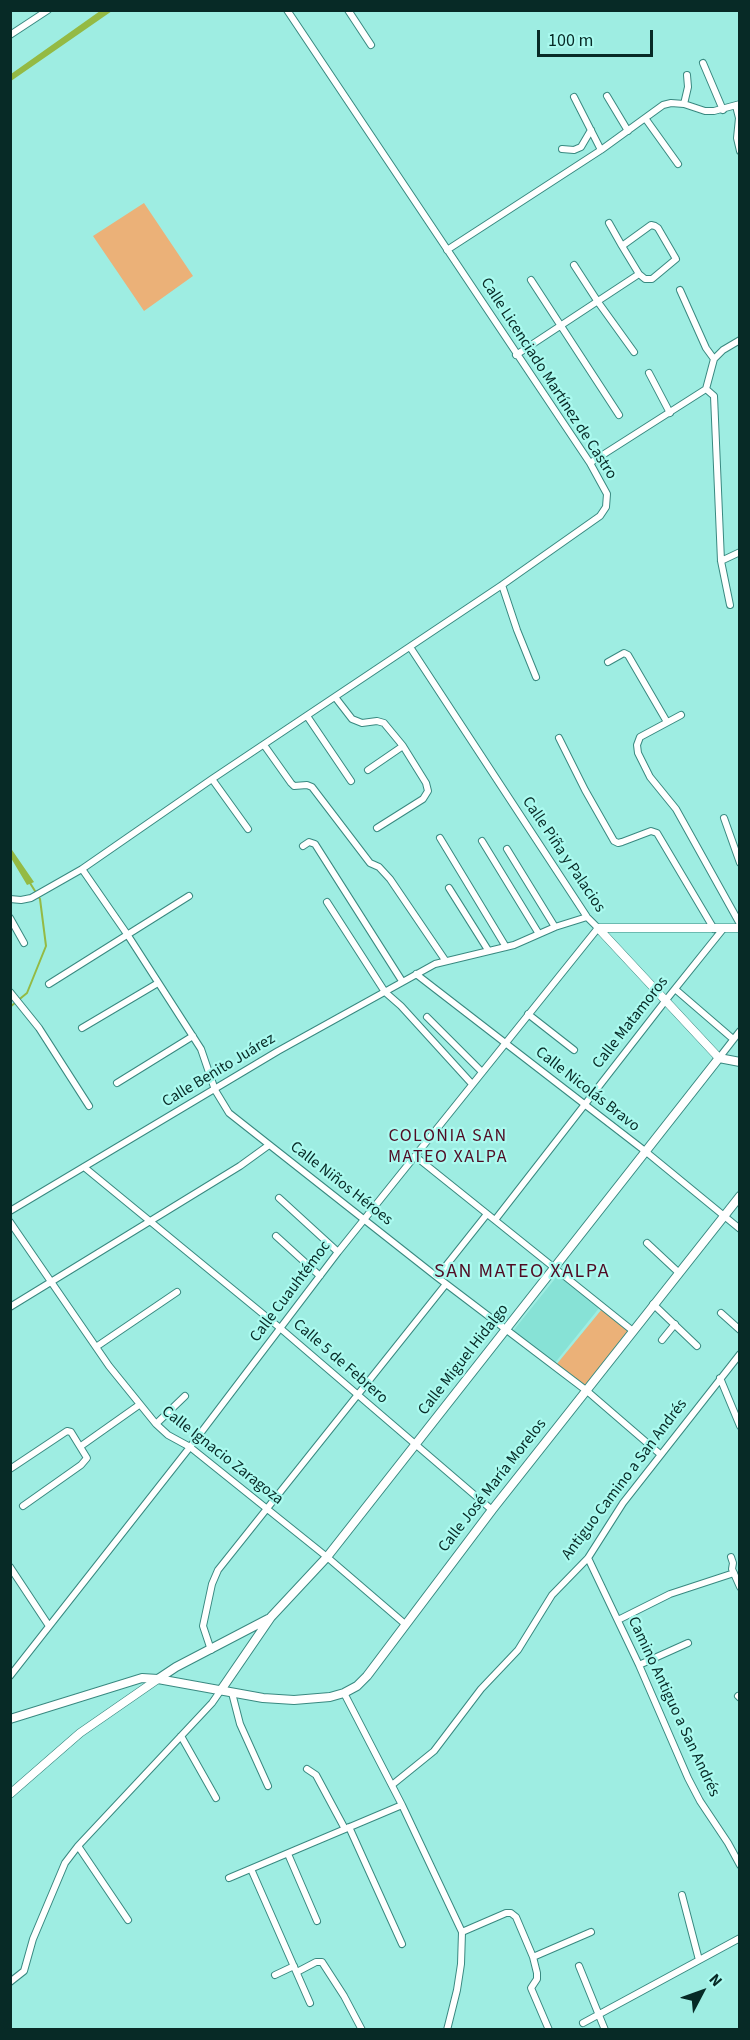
<!DOCTYPE html>
<html>
<head>
<meta charset="utf-8">
<style>
  body { margin:0 }
  #map { position:relative; width:750px; height:2040px; overflow:hidden; background:#9eede2; font-family:"Source Sans 3",sans-serif }
  canvas { display:block }
  .frame { position:absolute; inset:0; border:12px solid #072a26; pointer-events:none }
  .north { position:absolute; left:672px; top:1962px; width:60px; height:60px; -webkit-text-stroke:4px #abfaef; paint-order:stroke; rotate:49deg; font-size:16px; font-weight:700; line-height:24px; text-align:center; color:#072a26 }
  .north::after { content:''; display:block; margin:auto; width:21px; height:27px; background:#072a26; clip-path:polygon(50% 0,100% 100%,50% 72%,0 100%) }
  .scale { position:absolute; left:537px; top:30px; width:116px; height:27px; box-sizing:border-box; border:3px solid #072a26; border-top:0; padding-left:8px; font-size:18px; line-height:21px; white-space:nowrap; color:#072a26; -webkit-text-stroke:4px #abfaef; paint-order:stroke }
</style>
</head>
<body>
<div id="map">
<canvas width="750" height="2040"></canvas>
<div class="frame"></div>
<div class="north">N</div>
<div class="scale">100 m</div>
</div>
<script>
const context = document.querySelector('canvas').getContext('2d');
context.lineJoin = 'round';
function fill(path, color) {
  context.fillStyle = color;
  context.fill(path, 'evenodd');
}
function poly(rows) {
  const path = new Path2D();
  for (const r of rows) {
    path.moveTo(r[0], r[1]);
    for (let i = 2; i < r.length; i += 2) path.lineTo(r[i], r[i + 1]);
  }
  return path;
}
function strokePath(path, color, width, dash) {
  context.strokeStyle = color;
  context.lineWidth = width;
  context.lineCap = dash ? 'butt' : 'round';
  context.setLineDash(dash || []);
  context.stroke(path);
}
function write(font, color, halo, rows, align = 'center') {
  context.font = font + ' "Source Sans 3",sans-serif';
  context.lineWidth = 4.5;
  context.setLineDash([]);
  context.textBaseline = 'middle';
  context.strokeStyle = halo;
  context.fillStyle = color;
  for (const [text, x, y, turn = 0] of rows) {
    context.save();
    context.translate(x, y);
    context.rotate((+turn || 0) * Math.PI / 180);
    context.textAlign = isNaN(turn) ? turn : align;
    if (halo) context.strokeText(text, 0, 0);
    context.fillText(text, 0, 0);
    context.restore();
  }
}
fill(poly([
  [558,1275,600,1307,554,1364,513,1331]
]), '#87e2d6');
fill(poly([
  [144,203,193,276,144,311,93,236],
  [602,1309,630,1330,583,1388,556,1365]
]), '#ebb178');
fill(poly([
  [100,11,112,11,11,81,11,74],
  [10,847,34,882,32,883,27,885,11,858]
]), '#94ba44');
strokePath(poly([
  [10,1007,27,993,46,946,40,899,30,883]
]), '#94ba44', 2);
const minor = poly([
  [348,10,371,45],
  [10,35,48,10],
  [703,63,723,110],
  [607,96,628,131],
  [574,97,601,150],
  [684,104,688,87,687,75],
  [736,106,739,118,737,138,740,151],
  [645,118,678,164],
  [562,149,574,150,581,147,591,130],
  [609,223,622,246,639,274,645,279,652,279,676,259,658,228,655,226,651,225,622,246],
  [447,250,601,150,663,105,671,103,684,104,705,111,714,111,740,104],
  [574,265,598,302,634,352],
  [531,280,619,415],
  [680,290,706,348,714,359,706,389],
  [516,355,639,274],
  [714,359,723,350,740,340],
  [649,373,670,413],
  [706,389,714,396,721,561,730,605],
  [590,463,706,389],
  [721,561,740,552],
  [502,585,517,630,536,677],
  [608,662,624,653,628,655,667,722],
  [335,697,352,719,362,723,377,721,384,723,403,746,426,783,428,791,423,799,377,828],
  [681,715,640,737,637,745,638,753,650,777,676,809,740,924],
  [307,716,351,781],
  [559,738,585,790,614,841,618,843,622,842,651,831,657,833,714,929],
  [264,745,291,783,294,786,307,785,312,787,370,863,379,867,390,879,445,960],
  [368,770,403,746],
  [212,779,248,829],
  [724,818,740,863],
  [440,838,506,947],
  [482,841,539,934],
  [303,846,309,842,315,844,402,981],
  [507,849,555,927],
  [82,869,127,934,201,1049,215,1090,229,1113,437,1277,587,1391,660,1454],
  [449,888,488,950],
  [10,899,21,900,31,898,82,869,212,779,502,585,600,516,606,507,607,494,590,463,287,10],
  [327,902,385,992,401,1006,472,1084],
  [10,918,24,943],
  [416,974,645,1151,740,1229],
  [49,984,189,896],
  [675,989,733,1039],
  [10,992,39,1028,89,1106],
  [528,1014,574,1050],
  [427,1017,482,1072],
  [82,1028,158,983],
  [719,1058,740,1031],
  [117,1083,193,1036],
  [415,1156,633,1331],
  [84,1167,280,1328,492,1510],
  [279,1198,338,1252],
  [10,1211,278,1051,435,964,514,945,555,927,587,917],
  [495,1220,666,1000,723,929],
  [10,1222,109,1366,156,1424,168,1435,190,1447,327,1557,405,1624],
  [276,1236,320,1276],
  [647,1243,678,1272],
  [437,1277,487,1214],
  [653,1304,697,1346],
  [10,1307,240,1166,269,1145],
  [721,1313,740,1330],
  [662,1340,675,1324],
  [96,1347,177,1292],
  [720,1378,740,1426],
  [156,1424,185,1396],
  [81,1446,139,1405],
  [10,1469,67,1431,71,1432,87,1458,81,1465,23,1506],
  [731,1557,733,1563,732,1569,740,1587],
  [588,1558,639,1665,688,1778,700,1801,728,1843,740,1865],
  [10,1567,49,1626],
  [618,1620,670,1594,734,1573],
  [211,1650,203,1626,212,1584,218,1570,446,1284],
  [639,1665,688,1643],
  [10,1676,190,1447,338,1252,598,928,587,917,410,647],
  [232,1693,240,1724,268,1786],
  [344,1693,402,1805,462,1932,461,1964,457,1990,447,2030],
  [738,1696,740,1698],
  [181,1736,216,1798],
  [307,1769,316,1775,345,1829],
  [392,1785,434,1751,481,1689,518,1650,552,1595,588,1558,623,1503,740,1354],
  [349,1827,402,1944],
  [78,1846,128,1920],
  [288,1854,317,1921],
  [251,1869,310,2003],
  [229,1878,402,1805],
  [682,1895,699,1960],
  [462,1932,506,1913,511,1913,516,1917,533,1957,537,1973,537,1979,531,1988,549,2030],
  [533,1957,591,1932],
  [579,1966,605,2030],
  [297,1972,316,1962,322,1962,344,1996,362,2030],
  [275,1975,294,1966],
  [10,1982,24,1971,33,1939,65,1863,78,1846,212,1703,221,1690],
  [583,2023,740,1938]
]);
const tertiary = poly([
  [598,928,719,1058],
  [598,928,740,928],
  [10,1794,80,1733,158,1679]
]);
const secondary = poly([
  [158,1679,176,1667,268,1619],
  [221,1690,271,1617,327,1557,719,1058,740,1062],
  [10,1719,142,1678,158,1679,263,1698,294,1700,330,1697,344,1693,357,1686,367,1676,492,1510,740,1196]
]);
strokePath(minor, '#398980', 8);
strokePath(tertiary, '#398980', 9);
strokePath(secondary, '#398980', 10);
strokePath(minor, '#fff', 6);
strokePath(tertiary, '#fff', 8);
strokePath(secondary, '#fff', 8);
write('16px', '#072a26', '#abfaef', [
  ["Calle Licenciado Martínez de Castro",548,379,57],
  ["Calle Piña y Palacios",563,855,56],
  ["Calle Matamoros",631,1023,-52],
  ["Calle Benito Juárez",219,1071,-31],
  ["Calle Nicolás Bravo",587,1090,38],
  ["Calle Niños Héroes",341,1184,38],
  ["Calle Cuauhtémoc",291,1292,-53],
  ["Calle Miguel Hidalgo",464,1360,-52],
  ["Calle 5 de Febrero",340,1362,41],
  ["Calle Ignacio Zaragoza",222,1456,38],
  ["Antiguo Camino a San Andrés",625,1480,-53],
  ["Calle José María Morelos",493,1486,-52],
  ["Camino Antiguo a San Andrés",673,1707,65]
]);
context.letterSpacing = '1.5px';
write('18px', '#500c24', '#abfaef', [
  ["COLONIA SAN",448,1137],
  ["MATEO XALPA",448,1158]
]);
context.letterSpacing = '0px';
context.letterSpacing = '1.5px';
write('20px', '#500c24', '#abfaef', [
  ["SAN MATEO XALPA",522,1273]
]);
context.letterSpacing = '0px';
</script>
</body>
</html>
